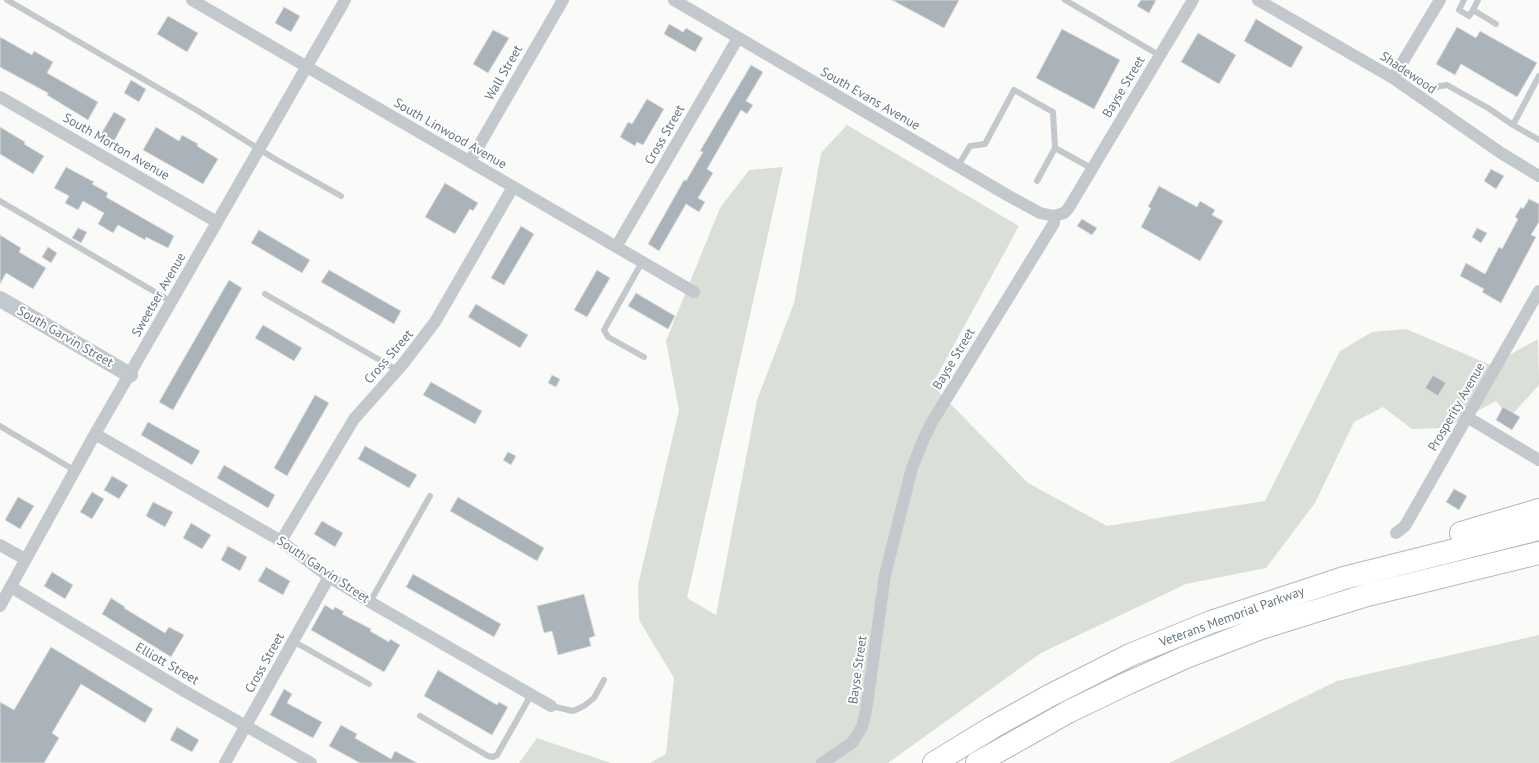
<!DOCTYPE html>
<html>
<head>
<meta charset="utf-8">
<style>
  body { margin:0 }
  canvas { display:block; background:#fafaf8 }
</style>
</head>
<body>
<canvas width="1539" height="763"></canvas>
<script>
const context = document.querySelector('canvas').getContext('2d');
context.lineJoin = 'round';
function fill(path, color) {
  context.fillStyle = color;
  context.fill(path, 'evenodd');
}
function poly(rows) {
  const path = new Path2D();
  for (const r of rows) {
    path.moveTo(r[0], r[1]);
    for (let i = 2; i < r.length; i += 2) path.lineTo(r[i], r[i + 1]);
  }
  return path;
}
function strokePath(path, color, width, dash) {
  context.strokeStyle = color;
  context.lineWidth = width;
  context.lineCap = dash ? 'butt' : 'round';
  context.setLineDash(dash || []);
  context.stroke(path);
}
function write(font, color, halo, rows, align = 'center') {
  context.font = font + ' "PT Sans",sans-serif';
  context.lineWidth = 4;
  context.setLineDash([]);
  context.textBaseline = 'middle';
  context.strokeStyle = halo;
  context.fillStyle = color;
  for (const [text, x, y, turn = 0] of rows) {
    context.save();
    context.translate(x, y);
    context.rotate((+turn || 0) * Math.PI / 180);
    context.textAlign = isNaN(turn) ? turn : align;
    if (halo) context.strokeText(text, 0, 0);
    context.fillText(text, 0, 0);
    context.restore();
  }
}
fill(poly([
  [847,125,1019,226,932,385,1028,483,1107,526,1265,501,1340,351,1372,332,1406,329,1491,365,1538,339,1539,385,1509,418,1496,401,1445,428,1412,429,1383,407,1354,422,1315,503,1266,568,1186,584,1041,653,888,763,650,763,666,754,674,678,639,620,638,585,679,410,666,341,720,208,749,170,783,167,687,598,716,615,757,400,794,303,821,153],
  [1539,635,1539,763,1169,763,1337,681],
  [537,738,611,763,519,763]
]), '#dadfd7');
const building = poly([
  [892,0,959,0,944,28,892,0],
  [1141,0,1156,0,1149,13,1137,6,1141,0],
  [284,7,300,16,291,32,275,23,284,7],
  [168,16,198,33,187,52,157,34,168,16],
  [1256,19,1303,47,1291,68,1244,41,1256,19],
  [669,24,683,32,686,28,703,38,695,52,664,34,669,24],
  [1457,27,1476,38,1480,31,1537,63,1517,97,1461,64,1455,75,1436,64,1457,27],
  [1062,29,1120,60,1094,109,1036,78,1062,29],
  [493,30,509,38,488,73,473,64,493,30],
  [1198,33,1236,55,1219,84,1181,62,1198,33],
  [0,37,32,55,34,51,53,62,47,73,98,102,88,120,47,95,48,93,0,67,0,37],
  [751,65,763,72,746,101,753,105,747,114,741,110,707,169,713,173,698,198,705,202,699,212,686,204,659,251,648,244,684,180,686,181,703,152,700,151,751,65],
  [131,80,146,89,139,102,124,93,131,80],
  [647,99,664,109,643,145,637,142,635,146,620,137,628,122,632,124,647,99],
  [114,112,126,119,114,141,101,134,114,112],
  [0,127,25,142,24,144,44,156,33,174,0,154,0,127],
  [156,127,179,141,182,135,198,144,197,146,218,159,203,184,143,150,156,127],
  [66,167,94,182,92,184,108,193,106,197,174,236,168,248,146,237,145,240,118,225,113,233,98,224,104,213,83,201,78,210,65,203,69,196,54,188,66,167],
  [1491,169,1504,176,1496,189,1484,181,1491,169],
  [445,183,478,203,473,211,470,209,455,234,425,217,445,183],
  [1159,186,1197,207,1200,201,1215,210,1212,215,1223,221,1200,261,1141,227,1151,208,1148,207,1159,186],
  [1529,199,1539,204,1539,222,1531,235,1536,237,1501,303,1482,292,1484,289,1460,276,1466,263,1485,274,1499,247,1502,249,1518,219,1515,217,1521,207,1523,209,1529,199],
  [1082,219,1097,228,1092,235,1077,226,1082,219],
  [521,226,534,234,504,285,491,278,521,226],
  [78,228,87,232,81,243,72,238,78,228],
  [1477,228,1487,233,1481,243,1472,237,1477,228],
  [259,230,310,260,302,273,251,243,259,230],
  [0,235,21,248,19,252,46,268,33,289,6,273,0,284,0,235],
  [48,247,57,253,51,263,42,257,48,247],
  [329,270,401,311,394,324,321,282,329,270],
  [597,270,610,278,587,317,574,310,597,270],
  [229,280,242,288,173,410,159,402,229,280],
  [636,293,675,316,668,329,628,306,636,293],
  [476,304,528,335,520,348,468,317,476,304],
  [263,325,302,348,294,361,255,338,263,325],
  [552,375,560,379,556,387,548,383,552,375],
  [1433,375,1446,383,1438,396,1425,388,1433,375],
  [431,382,482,411,475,424,423,395,431,382],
  [315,395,329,403,287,476,274,468,315,395],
  [1503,407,1520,417,1512,430,1496,420,1503,407],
  [148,422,200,451,192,465,141,435,148,422],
  [365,446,417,475,409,488,358,459,365,446],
  [508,452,516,456,511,465,503,460,508,452],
  [224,465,275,495,268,508,217,478,224,465],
  [112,476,128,485,119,499,104,490,112,476],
  [1454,489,1467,496,1459,510,1446,502,1454,489],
  [92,492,104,499,92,519,80,512,92,492],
  [18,497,34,506,20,529,5,520,18,497],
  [458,497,544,548,537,561,450,511,458,497],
  [153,502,173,512,165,527,146,516,153,502],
  [322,521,343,533,335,547,314,534,322,521],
  [191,523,211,535,202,549,183,538,191,523],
  [228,546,247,557,240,571,221,560,228,546],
  [266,567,290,581,283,595,258,581,266,567],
  [52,572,73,585,65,599,44,586,52,572],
  [413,574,501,624,494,637,406,587,413,574],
  [584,594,595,636,589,638,591,646,558,655,552,631,544,633,537,606,584,594],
  [111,598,125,607,124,608,165,633,169,627,184,635,171,657,102,614,111,598],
  [325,605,333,610,335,607,344,612,342,614,371,629,370,631,389,642,390,639,400,645,384,672,311,630,325,605],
  [51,647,153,709,145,723,81,684,52,733,59,738,44,763,0,763,0,702,14,710,51,647],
  [438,670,497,705,499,702,508,707,492,735,424,696,438,670],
  [284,689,292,694,287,703,322,722,313,738,270,715,284,689],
  [341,725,357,734,355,738,391,759,395,751,417,763,360,763,329,746,341,725],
  [177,727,199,740,192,752,170,740,177,727]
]);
fill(building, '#aab3b9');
strokePath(building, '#dcdcda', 1);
const motorway = poly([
  [1461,533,1539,510],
  [934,763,993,727,1049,696,1130,655,1211,622,1344,578,1539,529],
  [977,763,1068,712,1128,683,1186,657,1261,628,1367,595,1539,553]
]);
strokePath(motorway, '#b4b9bd', 24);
strokePath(poly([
  [7,0,198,111,275,159,341,196],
  [1065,0,1159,55],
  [1464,0,1459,10,1469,16,1473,10],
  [1478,0,1473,10,1496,24],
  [1399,68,1431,88,1447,85,1488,108,1513,125,1539,76],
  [1513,125,1539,140],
  [958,166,970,146,985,144,1014,90,1053,112,1055,148,1093,169],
  [1037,181,1055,148],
  [0,201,172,302],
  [642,262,604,330,608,337,644,357],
  [265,294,397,370],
  [0,426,74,470],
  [370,602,430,496],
  [293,641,369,684],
  [551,706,573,711,584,706,594,698,604,680],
  [420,716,488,756,493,757,497,755,531,695]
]), '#c3c8cc', 6);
strokePath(poly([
  [192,0,694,292],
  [674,0,1007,195,1040,213,1054,216,1064,213,1068,209,1193,0],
  [1258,0,1393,78,1501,153,1539,176],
  [1393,78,1440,0],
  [0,97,217,222],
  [470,161,563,0],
  [616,247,738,38],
  [1467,417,1539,460],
  [95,434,281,541,329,577,370,602,551,706],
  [1396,533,1405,526,1539,291],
  [281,541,354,419,402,365,435,322,513,187],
  [0,545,25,559],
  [11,587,186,692,311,763],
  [0,606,95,434,345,0],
  [225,763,329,577],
  [822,763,852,743,862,727,866,711,885,575,912,468,924,438,932,422,1054,223,1054,216]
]), '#c3c8cc', 12);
strokePath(poly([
  [0,299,130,375]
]), '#c3c8cc', 16);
strokePath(motorway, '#fff', 22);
write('13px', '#657683', '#fff', [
  ["Wall Street",504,73,-60],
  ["Shadewood",1408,73,34],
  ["Bayse Street",1124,87,-59],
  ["South Evans Avenue",870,99,30],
  ["South Linwood Avenue",450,134,30],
  ["Cross Street",665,135,-60],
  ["South Morton Avenue",116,147,30],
  ["Sweetser Avenue",159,295,-60],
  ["South Garvin Street",65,337,30],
  ["Cross Street",389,357,-49],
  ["Bayse Street",954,359,-59],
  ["Prosperity Avenue",1457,407,-60],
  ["South Garvin Street",323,570,34],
  ["Veterans Memorial Parkway",1232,617,-20],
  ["Cross Street",265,663,-61],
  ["Elliott Street",167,664,30],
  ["Bayse Street",858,670,-82]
]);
</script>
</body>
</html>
